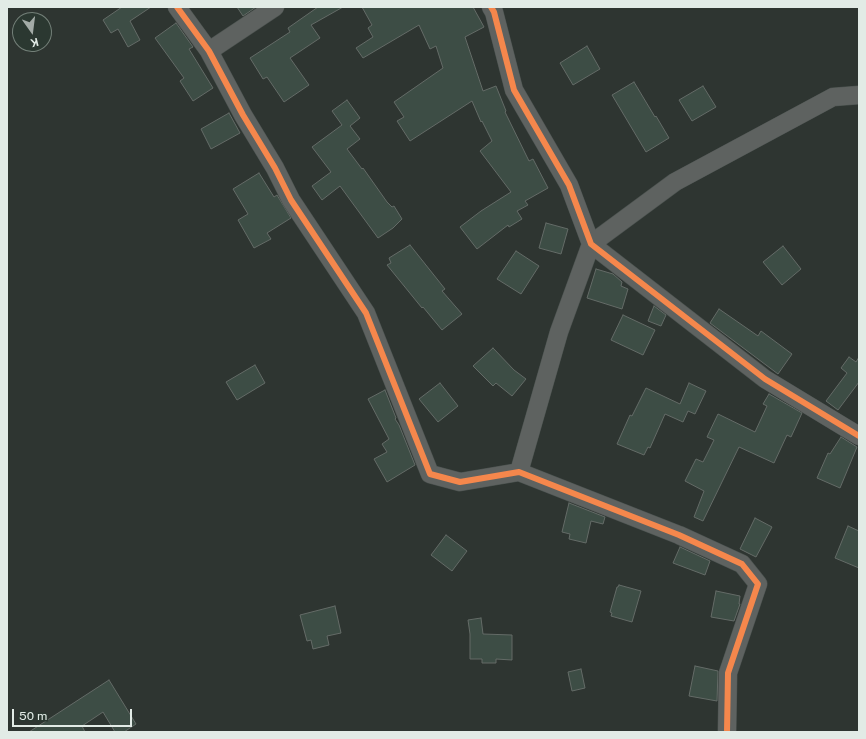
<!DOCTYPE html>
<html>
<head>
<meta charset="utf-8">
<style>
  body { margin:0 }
  #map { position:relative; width:866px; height:739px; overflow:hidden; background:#2e3531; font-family:"Public Sans",sans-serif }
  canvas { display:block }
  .frame { position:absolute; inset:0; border:8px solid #e2ebe6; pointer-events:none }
  .north { position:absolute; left:12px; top:12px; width:40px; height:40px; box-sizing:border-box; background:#2b3831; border:1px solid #748079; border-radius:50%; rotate:166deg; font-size:11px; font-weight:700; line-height:16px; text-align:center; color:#e2ebe6 }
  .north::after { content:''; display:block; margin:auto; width:14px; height:18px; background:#a3aba7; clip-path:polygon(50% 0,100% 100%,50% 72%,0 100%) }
  .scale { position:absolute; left:12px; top:709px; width:120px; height:18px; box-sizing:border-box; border:2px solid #e2ebe6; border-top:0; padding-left:5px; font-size:12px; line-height:14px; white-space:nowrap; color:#e2ebe6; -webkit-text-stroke:3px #2b3831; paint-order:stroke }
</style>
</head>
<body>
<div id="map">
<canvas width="866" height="739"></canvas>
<div class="frame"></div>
<div class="north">K</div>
<div class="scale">50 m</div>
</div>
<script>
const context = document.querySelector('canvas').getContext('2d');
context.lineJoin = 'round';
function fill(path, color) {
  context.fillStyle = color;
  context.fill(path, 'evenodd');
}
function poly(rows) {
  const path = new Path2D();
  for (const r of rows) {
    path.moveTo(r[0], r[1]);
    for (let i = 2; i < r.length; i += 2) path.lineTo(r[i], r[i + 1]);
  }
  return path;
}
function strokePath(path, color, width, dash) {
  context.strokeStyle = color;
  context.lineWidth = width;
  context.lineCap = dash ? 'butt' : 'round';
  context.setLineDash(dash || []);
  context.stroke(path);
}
const building = poly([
  [122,7,151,7,130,21,140,40,128,47,118,29,111,33,103,20,122,7],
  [237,7,256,7,243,16,237,7],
  [318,7,343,7,311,25,320,38,290,58,309,85,284,102,267,77,263,79,250,58,290,32,288,28,318,7],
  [362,7,473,7,484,27,465,37,483,91,496,86,506,111,505,112,529,161,533,159,548,188,525,201,528,205,517,211,522,219,509,227,508,225,477,249,460,227,481,211,511,192,480,151,492,141,482,121,481,122,472,101,410,141,397,121,404,117,394,102,443,68,436,46,430,49,419,25,363,58,356,48,373,37,368,28,372,25,362,7],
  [176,23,193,47,189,49,213,88,193,101,180,81,184,78,155,38,176,23],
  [587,46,600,69,573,85,560,63,587,46],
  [634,82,655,117,656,116,669,138,646,152,612,95,634,82],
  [703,86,716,107,692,121,679,100,703,86],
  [347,100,360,118,350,126,360,139,347,149,362,169,363,168,387,202,392,207,394,206,402,219,393,228,378,238,340,186,322,200,312,186,331,172,312,147,342,125,332,111,347,100],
  [229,113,240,133,211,149,201,129,229,113],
  [259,173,274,197,277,195,291,218,267,233,271,239,254,248,238,220,248,214,233,189,259,173],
  [546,223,568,229,561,254,539,248,546,223],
  [410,245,445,289,442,291,462,314,442,330,423,307,422,308,387,265,391,263,389,258,410,245],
  [783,246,801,269,782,285,763,262,783,246],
  [516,251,539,266,521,294,497,279,516,251],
  [596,269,613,274,622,282,621,286,628,289,622,309,587,298,596,269],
  [654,306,666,315,661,326,648,321,654,306],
  [719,309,758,336,761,331,792,354,778,374,710,323,719,309],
  [623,315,655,330,643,355,611,340,623,315],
  [493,348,514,370,526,379,512,396,496,383,493,386,473,366,493,348],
  [849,357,856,362,859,357,859,382,838,410,826,401,847,373,841,368,849,357],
  [255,365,265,383,237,400,226,382,255,365],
  [440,383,458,406,438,422,419,399,440,383],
  [689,383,706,391,695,414,688,411,683,422,665,414,650,448,648,447,644,455,617,444,630,415,632,416,646,388,680,404,689,383],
  [385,390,396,418,395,419,399,425,415,465,387,482,374,459,387,452,382,444,389,439,368,399,385,390],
  [769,394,802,413,791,437,787,435,774,463,739,447,703,521,694,517,704,491,685,481,696,459,703,462,714,440,707,437,718,414,755,432,767,406,763,404,769,394],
  [841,437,857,447,840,488,817,478,828,453,830,454,841,437],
  [569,503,605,517,603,524,591,521,586,543,569,539,570,534,562,532,569,503],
  [755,518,772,527,756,557,740,549,755,518],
  [848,526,859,531,859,568,835,558,848,526],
  [446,535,467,551,452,571,431,555,446,535],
  [680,547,710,561,705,575,673,563,680,547],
  [619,585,641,591,632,622,611,616,612,613,610,612,617,587,618,587,619,585],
  [716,591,740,596,739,604,740,604,734,621,711,617,716,591],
  [335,606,341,633,327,636,329,645,313,649,311,640,307,641,300,615,335,606],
  [481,618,483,634,512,635,512,660,496,659,496,663,482,663,482,659,470,659,470,634,468,620,481,618],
  [695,666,718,671,717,701,689,696,695,666],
  [581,669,585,688,572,691,568,672,581,669],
  [109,680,136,724,124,732,115,732,103,712,82,726,85,732,29,732,109,680]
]);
fill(building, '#3d4d45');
strokePath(building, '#646b67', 1);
const minor = poly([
  [177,7,209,51,243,115,275,168,291,200,366,313,430,474,460,482,519,472,679,535,742,564,758,584,728,673,727,732],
  [491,7,494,12,514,90,569,185,591,244,765,379,859,436],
  [209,51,275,7],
  [519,472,559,332,591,244,675,182,833,97,859,95]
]);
strokePath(minor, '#4b524f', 19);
strokePath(minor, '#5e6260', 18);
strokePath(poly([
  [177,7,209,51,243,115,275,168,291,200,366,313,430,474,460,482,519,472,679,535,742,564,758,584,728,673,727,732],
  [491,7,494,12,514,90,569,185,591,244,765,379,859,436]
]), '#f5874c', 6);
</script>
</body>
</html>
